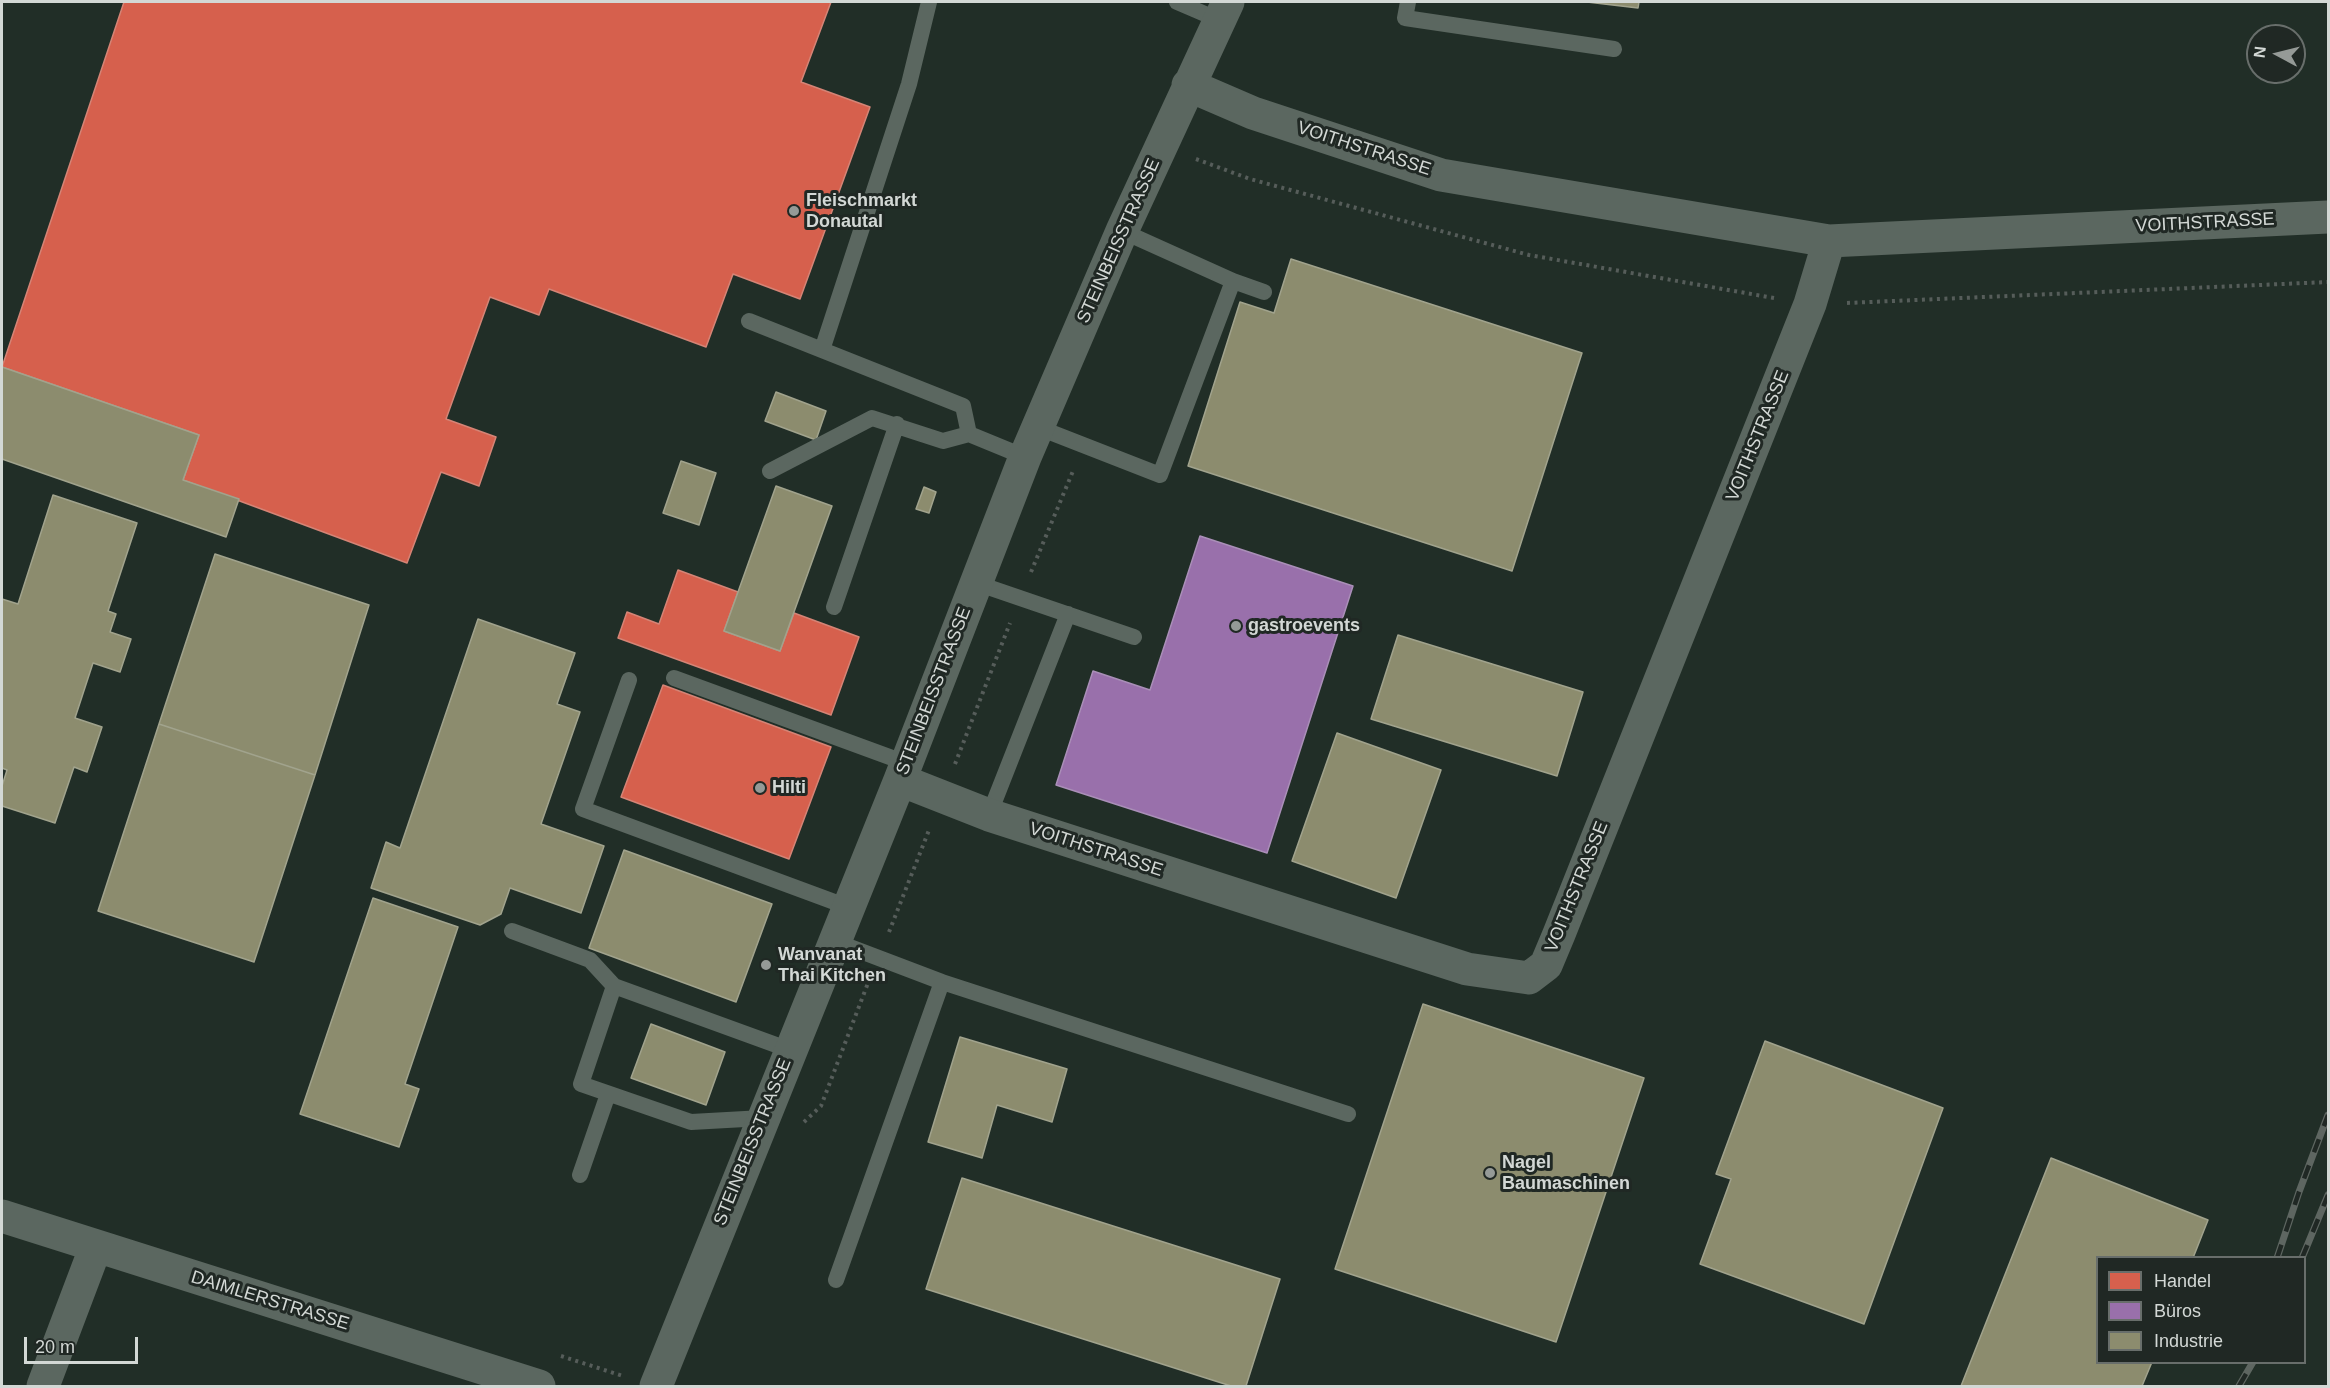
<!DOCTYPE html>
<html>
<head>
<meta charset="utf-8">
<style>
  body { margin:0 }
  #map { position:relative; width:2330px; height:1388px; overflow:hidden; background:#222624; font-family:Helvetica,sans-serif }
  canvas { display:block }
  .frame { position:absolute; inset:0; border:3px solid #d3d8d5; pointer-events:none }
  .legend { position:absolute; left:2096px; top:1256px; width:210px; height:108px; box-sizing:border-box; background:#202824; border:2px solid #686e6b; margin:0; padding:8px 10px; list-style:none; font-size:18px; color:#d3d8d5 }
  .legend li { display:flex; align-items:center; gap:12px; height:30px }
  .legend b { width:30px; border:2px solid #686e6b }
  .north { position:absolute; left:2246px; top:24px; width:60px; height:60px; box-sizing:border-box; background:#202824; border:2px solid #686e6b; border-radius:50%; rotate:277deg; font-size:16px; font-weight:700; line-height:24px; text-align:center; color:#d3d8d5 }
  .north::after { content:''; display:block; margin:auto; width:21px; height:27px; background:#959a97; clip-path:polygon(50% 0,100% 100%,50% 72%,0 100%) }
  .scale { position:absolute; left:24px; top:1337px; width:114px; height:27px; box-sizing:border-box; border:3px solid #d3d8d5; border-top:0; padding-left:8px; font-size:18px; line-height:21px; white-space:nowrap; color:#d3d8d5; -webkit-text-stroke:4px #202824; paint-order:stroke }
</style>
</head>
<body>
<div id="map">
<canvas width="2330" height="1388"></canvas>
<div class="frame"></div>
<ul class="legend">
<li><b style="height:16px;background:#d6604d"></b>Handel</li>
<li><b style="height:16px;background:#9970ab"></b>Büros</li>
<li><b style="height:16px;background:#8c8c6e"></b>Industrie</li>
</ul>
<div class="north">N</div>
<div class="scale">20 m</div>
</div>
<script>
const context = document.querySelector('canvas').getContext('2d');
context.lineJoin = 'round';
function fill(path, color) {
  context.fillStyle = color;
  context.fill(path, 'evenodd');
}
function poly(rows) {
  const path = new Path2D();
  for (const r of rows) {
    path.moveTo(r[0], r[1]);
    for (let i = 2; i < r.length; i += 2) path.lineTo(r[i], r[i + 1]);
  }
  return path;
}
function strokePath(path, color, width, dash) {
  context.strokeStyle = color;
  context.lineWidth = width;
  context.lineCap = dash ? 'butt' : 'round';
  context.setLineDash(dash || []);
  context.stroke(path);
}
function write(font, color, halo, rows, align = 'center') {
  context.font = font + ' Helvetica,sans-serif';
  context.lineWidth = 6;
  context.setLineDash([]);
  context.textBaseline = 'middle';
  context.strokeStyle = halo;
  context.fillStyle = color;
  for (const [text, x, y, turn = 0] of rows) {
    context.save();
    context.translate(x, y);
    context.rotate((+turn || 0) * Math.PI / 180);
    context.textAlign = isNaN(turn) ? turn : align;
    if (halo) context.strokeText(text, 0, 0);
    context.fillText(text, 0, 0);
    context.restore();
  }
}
fill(poly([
  [2,2,2328,2,2328,1386,2,1386],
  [2258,36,2294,36,2294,72,2258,72],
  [2098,1258,2304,1258,2304,1362,2098,1362]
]), '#212e27');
const shops = poly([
  [124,2,831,2,801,82,870,107,800,299,733,274,706,347,549,289,539,315,490,297,446,419,496,437,479,486,441,472,407,563,183,480,199,435,2,367,124,2],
  [678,570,738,592,724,631,780,651,794,613,859,637,831,715,618,638,627,612,659,624,678,570],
  [663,685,831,747,789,859,621,797,663,685]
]);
fill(shops, '#d6604d');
strokePath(shops, '#d58476', 1.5);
const offices = poly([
  [1200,536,1353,586,1267,853,1056,785,1093,671,1150,690,1200,536]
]);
fill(offices, '#9970ab');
strokePath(offices, '#aa8fb8', 1.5);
const industry = poly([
  [1587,2,1639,2,1638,8,1587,2],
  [1291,259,1582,353,1512,571,1188,466,1240,302,1274,313,1291,259],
  [2,367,199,435,183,480,239,499,226,537,2,459,2,367],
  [776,392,826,411,816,440,765,421,776,392],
  [681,461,716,473,699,525,663,513,681,461],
  [776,486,832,506,780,651,724,631,776,486],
  [924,487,936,492,929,513,916,509,924,487],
  [53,495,137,523,108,611,116,614,110,632,131,639,120,672,93,663,75,718,102,727,87,772,74,767,55,823,2,806,2,786,7,770,2,768,2,599,18,604,53,495],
  [215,554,369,605,315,775,159,724,215,554],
  [478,619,575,653,557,704,580,712,541,824,604,846,581,913,510,888,501,914,480,925,371,888,386,842,400,848,478,619],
  [1398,635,1583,692,1557,776,1371,719,1398,635],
  [159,724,315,775,254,962,98,911,159,724],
  [1337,733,1441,770,1396,898,1292,861,1337,733],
  [624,850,772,904,736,1002,589,948,624,850],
  [373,898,458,927,405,1084,419,1089,399,1147,300,1114,373,898],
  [1423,1004,1644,1078,1556,1342,1335,1269,1423,1004],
  [651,1024,725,1052,706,1105,631,1078,651,1024],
  [960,1037,1067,1069,1052,1122,997,1105,982,1158,928,1142,960,1037],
  [1765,1041,1943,1108,1864,1324,1700,1264,1731,1179,1716,1174,1765,1041],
  [2051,1158,2208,1220,2193,1258,2098,1258,2098,1362,2152,1362,2142,1386,1961,1386,2051,1158],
  [962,1178,1280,1279,1246,1386,1231,1386,926,1289,962,1178]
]);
fill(industry, '#8c8c6e');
strokePath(industry, '#a1a38d', 1.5);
strokePath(poly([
  [1196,159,1250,179,1529,255,1774,298],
  [1847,303,2328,282],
  [1031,572,1073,471],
  [955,764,1010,623],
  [889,932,929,830],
  [804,1122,821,1106,868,983],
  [561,1356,623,1376]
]), '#565d5a', 4, [3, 4.5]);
strokePath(poly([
  [1177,2,1219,20],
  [1408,2,1405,18,1614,49],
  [1122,231,1233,281,1264,292],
  [749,321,963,406,969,434,1025,457],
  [822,350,909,84,929,2],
  [1037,427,1160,475,1233,281],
  [770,471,872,418,943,441,969,434],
  [976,583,1134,637],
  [834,607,897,424],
  [674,678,906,763],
  [629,680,583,809,848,907],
  [989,815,1068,614],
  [512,931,590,960,614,986,790,1050],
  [834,941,942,982,1348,1114],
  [614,986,581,1084,691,1122,763,1118],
  [580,1175,608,1094],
  [836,1280,942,982]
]), '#5b6760', 16);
strokePath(poly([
  [1188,85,1253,113,1441,175,1829,241,2328,217],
  [900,780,989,815,1467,969,1529,978,1546,965,1559,934,1810,304,1829,241],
  [2,1216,539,1386],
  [43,1386,96,1246],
  [656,1386,900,780,1025,457,1122,231,1228,2]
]), '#5b6760', 33);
const rail = poly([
  [2277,1258,2299,1192,2328,1115],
  [2302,1258,2328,1195],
  [2239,1386,2253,1362]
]);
strokePath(rail, '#5e6661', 7);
strokePath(rail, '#202824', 4.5, [14]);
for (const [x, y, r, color] of [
  [794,211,6,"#959a97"],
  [1236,626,6,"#959a97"],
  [760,788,6,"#959a97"],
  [766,965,6,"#959a97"],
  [1490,1173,6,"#959a97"]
]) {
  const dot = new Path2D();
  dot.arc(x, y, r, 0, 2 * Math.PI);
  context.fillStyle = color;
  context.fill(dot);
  strokePath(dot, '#202824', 2);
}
write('18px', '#d3d8d5', '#202824', [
  ["VOITHSTRASSE",1364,149,18],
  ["VOITHSTRASSE",2205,223,-3],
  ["STEINBEISSTRASSE",1119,241,-66],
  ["VOITHSTRASSE",1758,436,-68],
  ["STEINBEISSTRASSE",934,691,-69],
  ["VOITHSTRASSE",1096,850,18],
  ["VOITHSTRASSE",1577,887,-68],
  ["STEINBEISSTRASSE",753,1142,-68],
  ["DAIMLERSTRASSE",270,1301,17]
]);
write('bold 18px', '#d3d8d5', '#202824', [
  ["Fleischmarkt",806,201],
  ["Donautal",806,222],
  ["gastroevents",1248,626],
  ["Hilti",772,788],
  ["Wanvanat",778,955],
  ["Thai Kitchen",778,976],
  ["Nagel",1502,1163],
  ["Baumaschinen",1502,1184]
], 'left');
</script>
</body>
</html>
